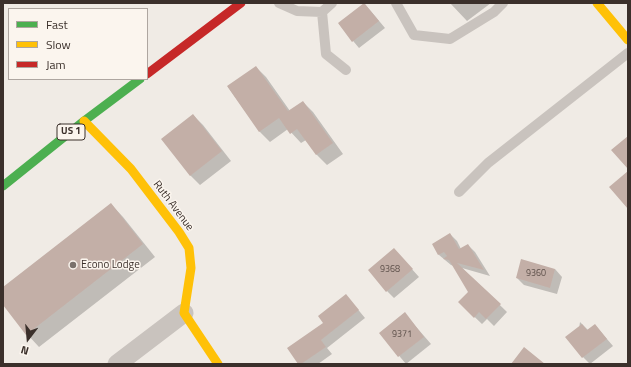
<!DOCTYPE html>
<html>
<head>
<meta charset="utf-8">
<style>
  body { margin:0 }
  #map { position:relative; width:631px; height:367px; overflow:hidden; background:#f0ebe5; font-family:"Titillium Web",sans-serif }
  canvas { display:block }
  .frame { position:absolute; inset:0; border:4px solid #3b302b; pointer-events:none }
  .legend { position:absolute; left:8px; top:8px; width:140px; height:72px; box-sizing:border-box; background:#fbf5ee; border:1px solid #aea6a0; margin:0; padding:5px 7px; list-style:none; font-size:12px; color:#3b302b }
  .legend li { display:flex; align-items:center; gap:8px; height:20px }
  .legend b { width:20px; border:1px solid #aea6a0 }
  .north { position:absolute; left:8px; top:319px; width:40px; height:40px; -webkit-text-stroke:3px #fbf5ee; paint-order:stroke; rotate:196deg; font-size:11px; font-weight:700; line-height:16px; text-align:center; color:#3b302b }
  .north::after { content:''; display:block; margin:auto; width:14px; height:18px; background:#3b302b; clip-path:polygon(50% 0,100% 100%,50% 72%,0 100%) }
</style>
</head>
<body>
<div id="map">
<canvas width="631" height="367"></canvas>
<div class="frame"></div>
<ul class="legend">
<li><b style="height:5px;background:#4caf50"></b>Fast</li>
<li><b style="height:5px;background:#ffc107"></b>Slow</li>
<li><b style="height:5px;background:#c62828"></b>Jam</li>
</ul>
<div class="north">N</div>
</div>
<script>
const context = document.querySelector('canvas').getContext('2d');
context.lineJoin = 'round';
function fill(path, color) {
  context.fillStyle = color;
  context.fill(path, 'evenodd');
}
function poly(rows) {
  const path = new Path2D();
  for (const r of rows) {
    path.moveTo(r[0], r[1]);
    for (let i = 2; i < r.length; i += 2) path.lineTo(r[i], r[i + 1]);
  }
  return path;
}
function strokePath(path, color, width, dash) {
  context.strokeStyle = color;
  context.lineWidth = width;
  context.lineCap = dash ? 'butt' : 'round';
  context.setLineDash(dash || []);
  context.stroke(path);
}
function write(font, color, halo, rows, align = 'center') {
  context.font = font + ' "Titillium Web",sans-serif';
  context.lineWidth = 3;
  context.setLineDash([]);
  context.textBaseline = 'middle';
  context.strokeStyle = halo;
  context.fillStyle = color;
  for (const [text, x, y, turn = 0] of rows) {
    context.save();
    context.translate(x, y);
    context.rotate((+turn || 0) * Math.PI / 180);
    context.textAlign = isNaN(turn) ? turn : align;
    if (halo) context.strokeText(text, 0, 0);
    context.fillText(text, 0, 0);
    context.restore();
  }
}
fill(poly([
  [450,3,491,3,467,21],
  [365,4,385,28,359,48,339,24],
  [256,67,266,77,290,111,303,102,313,112,343,154,327,165,317,155,306,140,301,143,288,129,270,142,260,132,228,87],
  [193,115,203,125,231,161,200,185,190,175],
  [111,204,123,217,155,257,39,347,27,334,3,303,3,288],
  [450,234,457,241,461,249,468,245,475,252,490,276,462,268,507,312,494,326,487,319,482,324,459,302,469,292,454,266,451,265,439,255,433,244],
  [394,249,419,277,394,298,387,291],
  [555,269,562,277,557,294,524,285,517,278],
  [346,295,365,318,327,348,332,354,318,364,299,364,325,323],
  [405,314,431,344,406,364,380,333],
  [580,322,588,330,595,325,613,346,590,364,583,357,576,349]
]), '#0003');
fill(poly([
  [364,3,379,21,352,42,338,23],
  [256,66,288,111,303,101,333,143,316,155,297,129,290,134,279,118,259,132,227,86],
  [193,114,222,151,190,176,161,139],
  [628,136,628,169,611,150],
  [628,171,628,209,609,187],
  [111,203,143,244,26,335,3,305,3,287],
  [450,233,459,249,468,244,484,270,457,263,501,304,486,319,479,312,474,318,458,302,468,292,449,260,443,259,447,256,444,252,438,255,432,244],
  [394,248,413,269,386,292,368,270],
  [521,259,555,269,550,288,516,278],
  [346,294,359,310,321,340,326,347,301,364,298,364,287,348,323,323,318,316],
  [405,312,424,337,398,357,379,333],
  [582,324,587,330,595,324,607,339,582,358,565,337],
  [524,347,545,364,511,364]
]), '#c3afa7');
strokePath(poly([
  [279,3,297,11,322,12,332,3],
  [396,3,414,35,450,39,494,12,503,3],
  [322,12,326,54,346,70],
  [459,192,488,163,628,53]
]), '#c9c3be', 10);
strokePath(poly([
  [117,364,184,313]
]), '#c9c3be', 19);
strokePath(poly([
  [3,186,84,121,140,79]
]), '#4caf50', 9);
strokePath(poly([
  [597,3,628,40],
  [84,121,131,169,179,232,189,248,191,268,184,313,218,364]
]), '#ffc107', 9);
strokePath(poly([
  [147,74,241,3]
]), '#c62828', 9);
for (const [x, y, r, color] of [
  [73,265,4,"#7a716c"]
]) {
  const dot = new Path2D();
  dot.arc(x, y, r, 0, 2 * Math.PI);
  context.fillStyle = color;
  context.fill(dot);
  strokePath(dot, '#fbf5ee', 1.5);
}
write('9px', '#5d504a', null, [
  ["9368",390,270],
  ["9360",536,274],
  ["9371",402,335]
]);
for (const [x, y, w] of [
  [71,132,28]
]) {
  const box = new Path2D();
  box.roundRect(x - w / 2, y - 8, w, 16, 3);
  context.fillStyle = '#fbf5ee';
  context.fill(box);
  strokePath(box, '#3b302b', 1);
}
write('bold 10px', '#3b302b', null, [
  ["US 1",71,132]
]);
write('11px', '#3b302b', '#fbf5ee', [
  ["Ruth Avenue",173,206,53]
]);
write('11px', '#3b302b', '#fbf5ee', [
  ["Econo Lodge",81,265]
], 'left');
</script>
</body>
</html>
